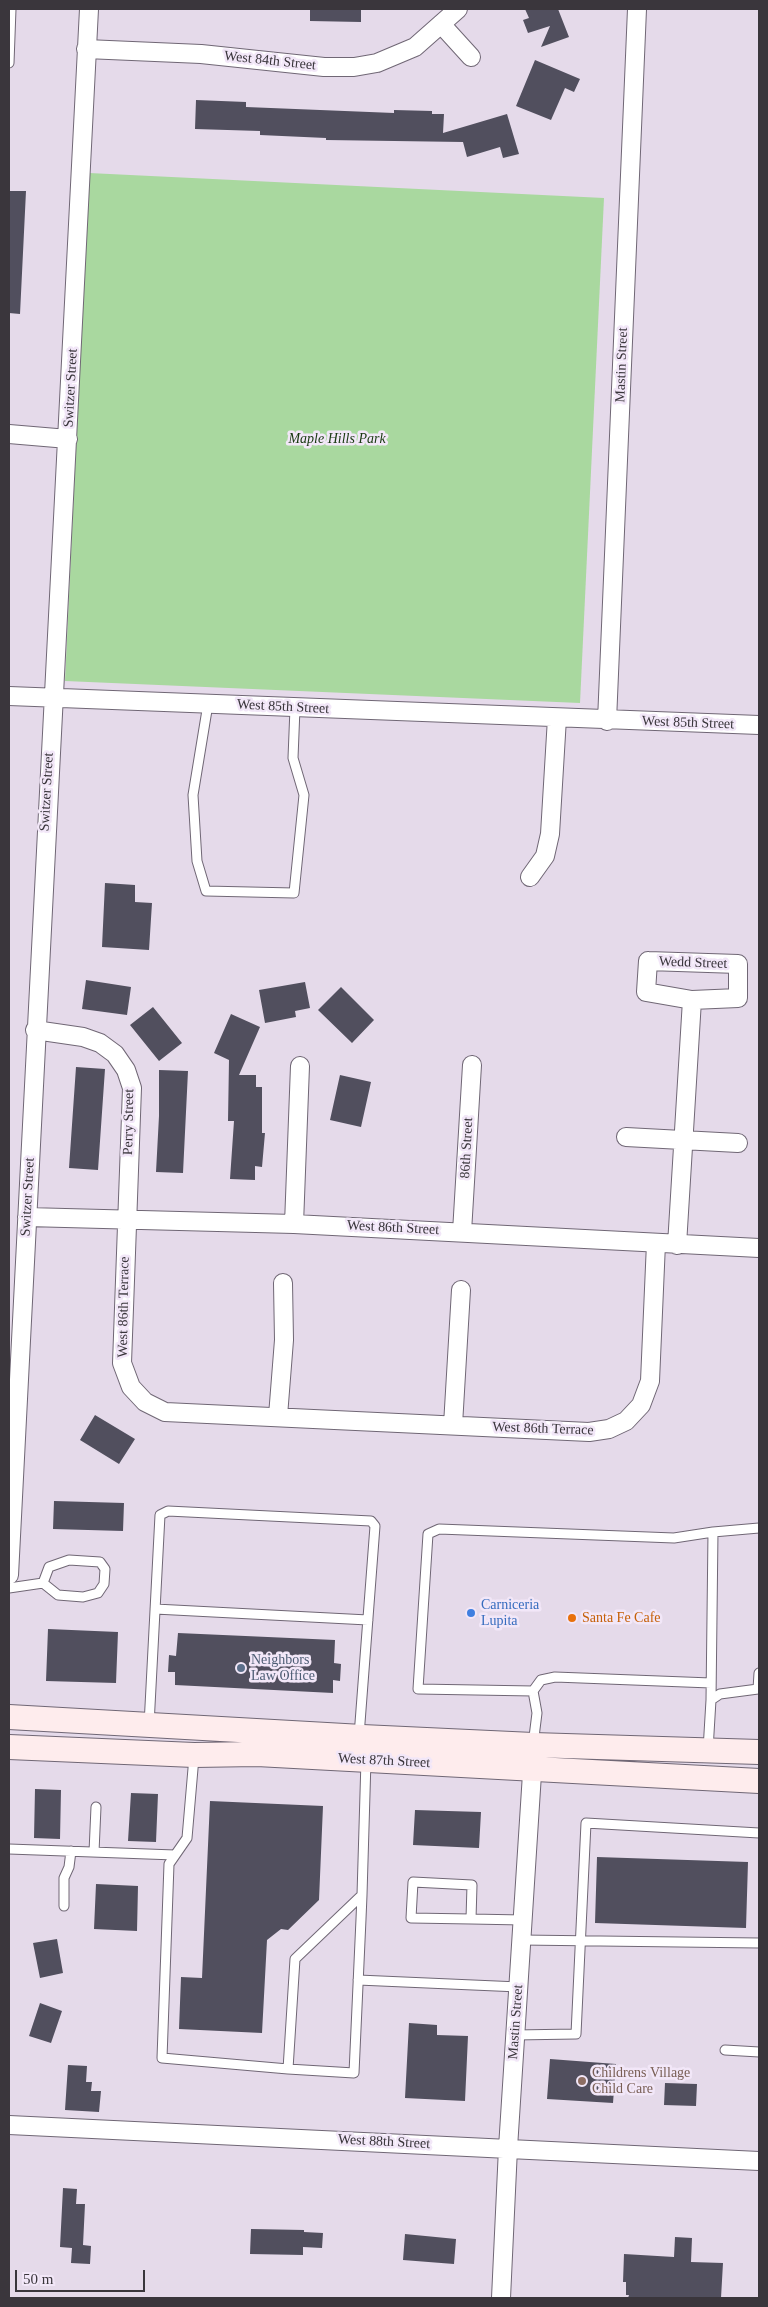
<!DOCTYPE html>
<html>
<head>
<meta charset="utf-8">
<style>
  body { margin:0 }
  #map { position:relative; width:768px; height:2307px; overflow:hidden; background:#e5daea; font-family:Georgia,serif }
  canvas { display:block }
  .frame { position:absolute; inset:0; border:10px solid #3a363c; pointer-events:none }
  .scale { position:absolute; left:15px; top:2270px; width:130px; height:22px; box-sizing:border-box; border:2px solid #3a363c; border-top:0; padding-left:6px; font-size:15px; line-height:18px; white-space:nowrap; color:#3a363c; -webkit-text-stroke:4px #f2e7f8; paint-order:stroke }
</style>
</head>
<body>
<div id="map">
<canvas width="768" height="2307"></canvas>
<div class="frame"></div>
<div class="scale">50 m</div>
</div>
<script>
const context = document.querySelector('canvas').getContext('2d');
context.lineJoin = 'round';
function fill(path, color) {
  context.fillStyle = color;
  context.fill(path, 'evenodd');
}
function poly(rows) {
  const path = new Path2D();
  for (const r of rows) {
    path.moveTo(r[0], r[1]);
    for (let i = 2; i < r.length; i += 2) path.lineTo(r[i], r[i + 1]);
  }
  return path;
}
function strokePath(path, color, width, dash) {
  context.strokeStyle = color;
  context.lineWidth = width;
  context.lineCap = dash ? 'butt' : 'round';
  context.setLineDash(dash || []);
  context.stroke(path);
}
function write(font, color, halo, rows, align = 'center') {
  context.font = font + ' Georgia,serif';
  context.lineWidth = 5;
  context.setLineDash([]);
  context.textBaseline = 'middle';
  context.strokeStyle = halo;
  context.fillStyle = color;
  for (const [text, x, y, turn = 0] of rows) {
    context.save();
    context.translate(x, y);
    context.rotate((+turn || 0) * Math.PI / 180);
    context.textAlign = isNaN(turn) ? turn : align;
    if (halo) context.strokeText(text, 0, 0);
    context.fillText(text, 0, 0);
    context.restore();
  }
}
fill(poly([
  [89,173,604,198,580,703,65,681]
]), '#a9d89f');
fill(poly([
  [310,9,361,9,361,22,310,21],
  [525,9,558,9,569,37,541,47,550,26,528,33,523,20,529,18],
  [535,60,580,79,574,92,565,88,551,120,516,106],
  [196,100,246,102,246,107,394,113,394,110,432,111,432,114,444,114,443,133,507,114,519,154,503,158,500,147,467,157,463,142,326,140,326,138,260,135,260,131,195,129],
  [9,191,26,191,20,314,9,313],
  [105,883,135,885,135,902,152,903,149,950,102,947],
  [86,980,131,987,127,1015,82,1009],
  [305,982,310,1008,295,1011,296,1017,265,1023,259,990],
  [341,987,374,1020,352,1043,318,1010],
  [153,1007,182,1043,159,1061,130,1025],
  [231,1014,260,1027,239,1075,256,1075,256,1087,262,1087,262,1133,265,1133,262,1167,255,1166,255,1180,230,1179,234,1121,228,1121,229,1060,214,1053],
  [76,1067,105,1069,98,1170,69,1168],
  [159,1070,188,1071,183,1173,156,1172,159,1116],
  [340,1075,371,1082,361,1127,330,1120],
  [95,1415,135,1439,119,1464,80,1440],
  [54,1501,124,1503,123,1531,53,1529],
  [48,1629,118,1632,116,1683,46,1681],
  [178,1633,335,1640,334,1663,341,1664,340,1681,333,1680,333,1693,175,1685,175,1672,168,1672,169,1655,176,1656],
  [35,1789,61,1790,60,1839,34,1838],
  [131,1793,158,1794,156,1842,128,1841],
  [210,1801,323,1806,319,1900,288,1930,281,1929,267,1940,262,2033,179,2029,181,1977,202,1978],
  [415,1810,481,1812,479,1848,413,1845],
  [597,1857,748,1862,746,1928,595,1923],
  [96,1884,138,1886,137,1931,94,1929],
  [57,1939,63,1973,40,1978,33,1943],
  [40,2003,62,2011,51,2043,29,2036],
  [409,2023,437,2025,437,2035,468,2036,465,2101,405,2098],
  [550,2059,616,2064,613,2103,547,2099],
  [68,2065,87,2066,86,2082,92,2082,91,2091,101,2091,99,2112,65,2110],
  [665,2083,697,2084,696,2106,664,2105],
  [63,2188,77,2189,76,2204,85,2204,83,2245,91,2246,90,2264,71,2263,72,2248,60,2247],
  [251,2229,304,2230,304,2232,323,2233,322,2248,303,2247,303,2255,250,2254],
  [405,2234,456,2239,454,2264,403,2260],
  [675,2237,692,2238,691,2262,723,2263,721,2298,628,2298,629,2295,626,2295,626,2282,623,2282,624,2254,674,2257]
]), '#514f5e');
const lane = poly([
  [9,63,11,9],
  [208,704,193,795,197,861,206,891,294,893,304,795,293,758,295,708],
  [9,1588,43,1583,58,1595,83,1597,98,1593,104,1584,105,1569,100,1562,69,1560,49,1567,43,1583],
  [155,1609,368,1620],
  [711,1683,555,1677,541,1680,533,1691,418,1689,428,1534,439,1529,674,1538,713,1532],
  [533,1691,537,1713,533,1745],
  [711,1700,713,1532,759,1528],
  [149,1725,160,1515,168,1511,371,1521,375,1526,359,1736],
  [708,1750,711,1700,720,1694,758,1689,759,1673],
  [194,1757,187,1838,169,1864,162,2058,288,2069],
  [9,1849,175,1855],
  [94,1852,96,1807],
  [362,1895,295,1959,288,2069,354,2073,361,1919,362,1895,366,1760],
  [64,1906,64,1878,69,1867,71,1851],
  [471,1919,472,1885,413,1882,411,1918,471,1919,523,1920],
  [521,1940,759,1943],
  [358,1980,519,1987],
  [515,2035,576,2034,586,1823,759,1833],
  [725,2050,759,2052]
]);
const street = poly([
  [441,24,471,57],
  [86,49,201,54,324,67,354,67,377,63,415,47,458,9],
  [9,434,68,439],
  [9,696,759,725],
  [607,721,637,9],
  [530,877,545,856,550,834,557,718],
  [648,961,738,964,738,998,692,1000,646,992,648,961],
  [35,1030,83,1037,100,1043,115,1054,126,1070,132,1088,122,1363,131,1387,145,1402,165,1412,589,1432,609,1429,626,1421,641,1405,650,1381,656,1243],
  [626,1137,738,1143],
  [27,1217,294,1224,759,1248],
  [294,1224,300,1066],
  [462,1232,472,1065],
  [677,1245,692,1000],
  [278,1416,284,1340,283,1283],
  [453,1425,461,1290],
  [9,1575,89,9],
  [9,2125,759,2161],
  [501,2298,508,2148,533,1758]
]);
const secondary = poly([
  [9,1717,362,1737,533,1745,759,1752],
  [9,1747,194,1755,257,1754,759,1781]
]);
strokePath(lane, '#706775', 11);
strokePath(street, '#706775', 20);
strokePath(secondary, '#706775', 26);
strokePath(lane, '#fff', 9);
strokePath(street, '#fff', 18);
strokePath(secondary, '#feeced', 24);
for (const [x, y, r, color] of [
  [471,1613,5,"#3f7fe0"],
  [572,1618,5,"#e8710a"],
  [241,1668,5,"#5c6f8a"],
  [582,2081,5,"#8d6e63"]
]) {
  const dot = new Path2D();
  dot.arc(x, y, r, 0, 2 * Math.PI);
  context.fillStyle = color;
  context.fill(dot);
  strokePath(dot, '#f2e7f8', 2);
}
write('14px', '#3a363c', '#f2e7f8', [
  ["West 84th Street",270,61,6],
  ["Mastin Street",622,365,-88],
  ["Switzer Street",71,388,-87],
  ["West 85th Street",283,707,3],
  ["West 85th Street",688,723,2],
  ["Switzer Street",47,792,-87],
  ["Wedd Street",693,963,2],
  ["Perry Street",129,1122,-89],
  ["86th Street",467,1148,-87],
  ["Switzer Street",28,1197,-87],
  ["West 86th Street",393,1228,3],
  ["West 86th Terrace",124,1307,-89],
  ["West 86th Terrace",543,1429,2],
  ["West 87th Street",384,1761,3],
  ["Mastin Street",516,2022,-86],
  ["West 88th Street",384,2142,3]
]);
write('italic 14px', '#17380f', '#f2e7f8', [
  ["Maple Hills Park",337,439]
]);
write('14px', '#366cbe', '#f2e7f8', [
  ["Carniceria",481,1605],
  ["Lupita",481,1621]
], 'left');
write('14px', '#c56008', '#f2e7f8', [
  ["Santa Fe Cafe",582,1618]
], 'left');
write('14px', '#4e5e75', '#f2e7f8', [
  ["Neighbors",251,1660],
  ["Law Office",251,1676]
], 'left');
write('14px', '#785e54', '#f2e7f8', [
  ["Childrens Village",592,2073],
  ["Child Care",592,2089]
], 'left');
</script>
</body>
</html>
